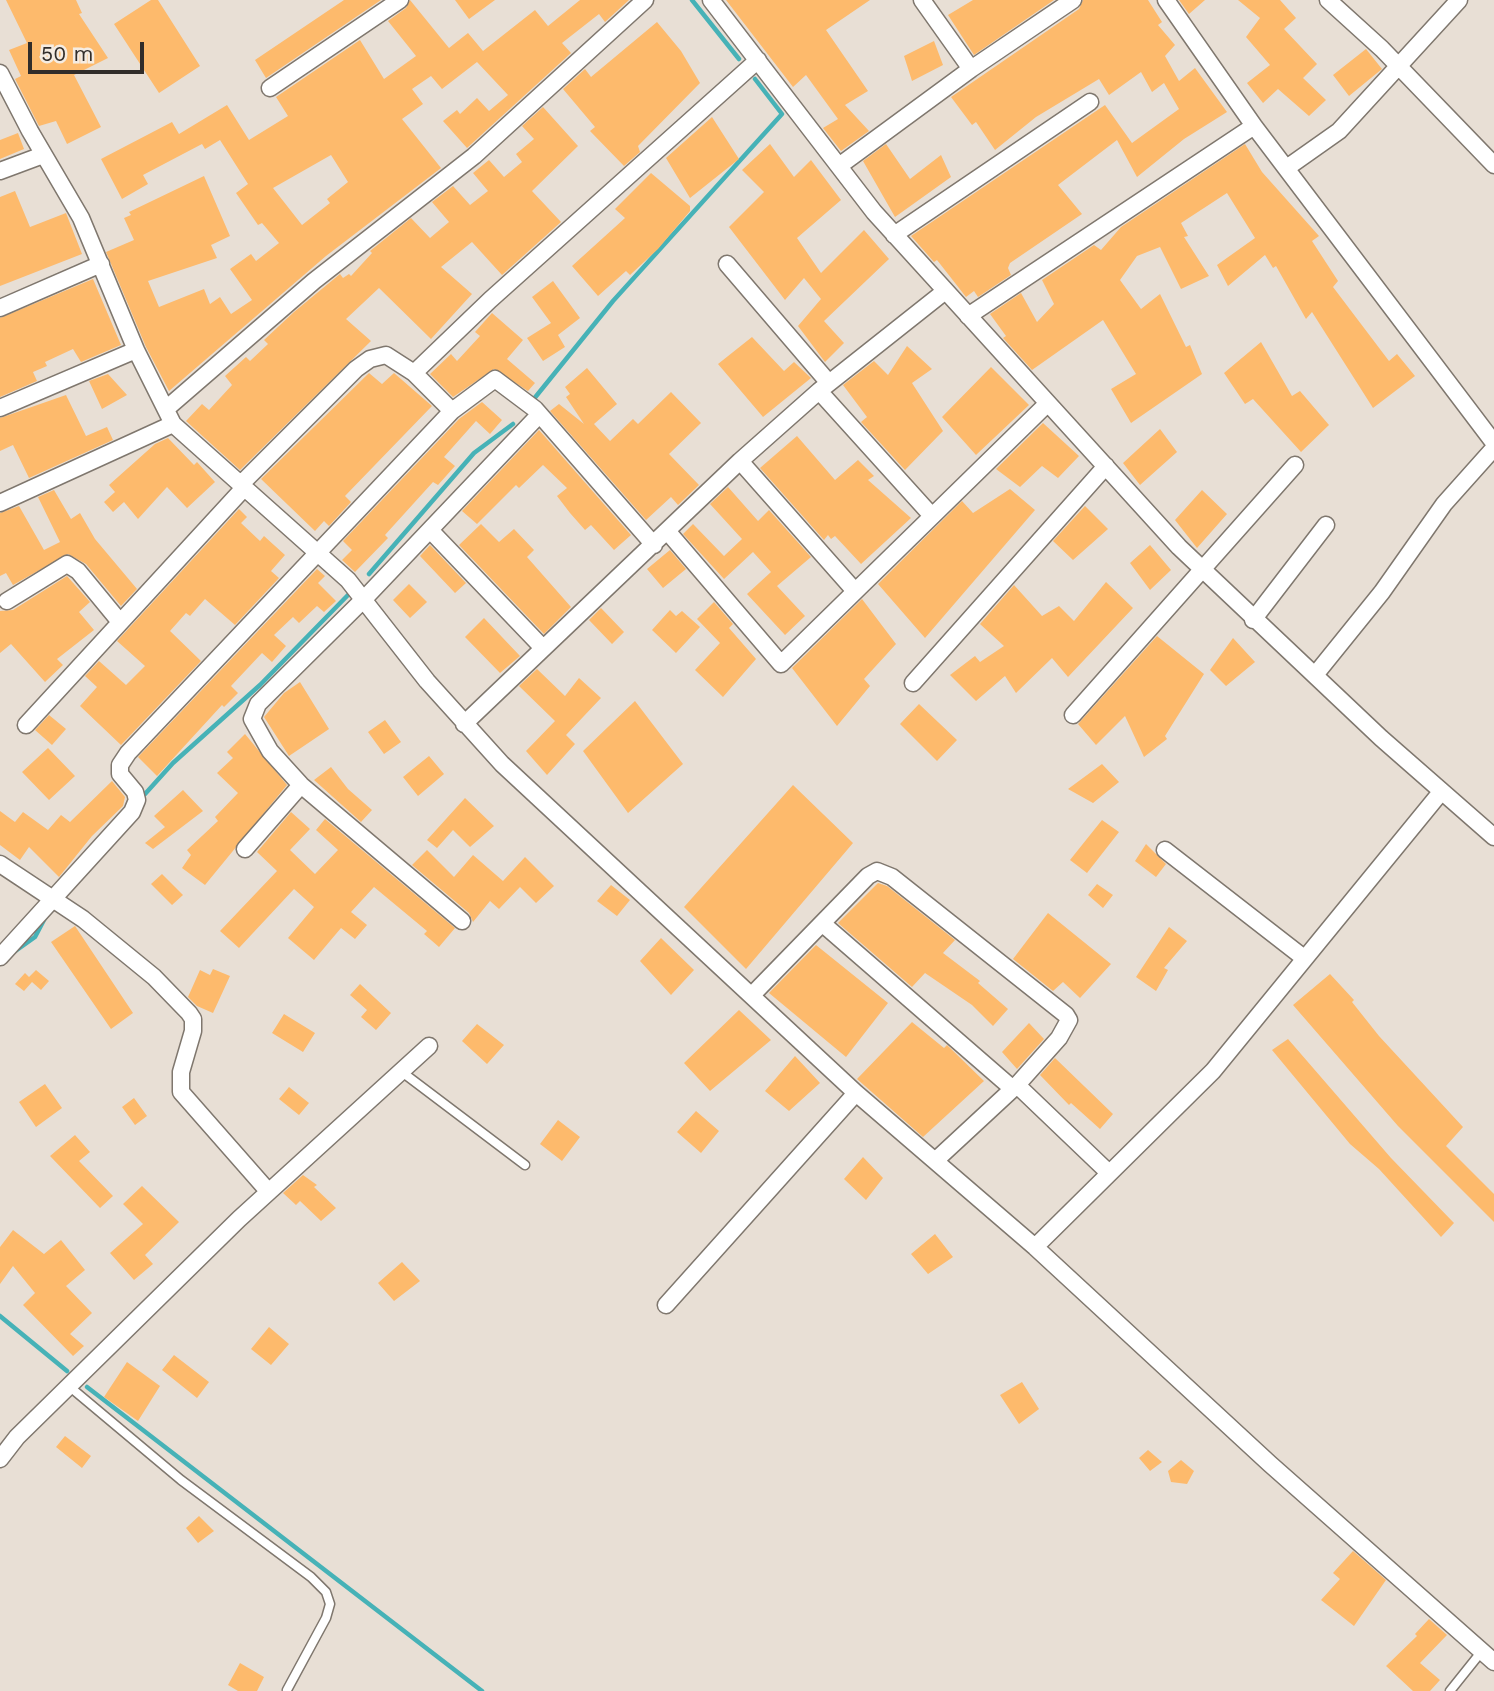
<!DOCTYPE html>
<html>
<head>
<meta charset="utf-8">
<style>
  body { margin:0 }
  #map { position:relative; width:1494px; height:1691px; overflow:hidden; background:#e8dfd5; font-family:"Work Sans",sans-serif }
  canvas { display:block }
  .scale { position:absolute; left:28px; top:42px; width:116px; height:32px; box-sizing:border-box; border:4px solid #312d2a; border-top:0; padding-left:9px; font-size:21px; line-height:24px; white-space:nowrap; color:#312d2a; -webkit-text-stroke:5px #f5ece2; paint-order:stroke }
</style>
</head>
<body>
<div id="map">
<canvas width="1494" height="1691"></canvas>
<div class="scale">50 m</div>
</div>
<script>
const context = document.querySelector('canvas').getContext('2d');
context.lineJoin = 'round';
function poly(rows) {
  const path = new Path2D();
  for (const r of rows) {
    path.moveTo(r[0], r[1]);
    for (let i = 2; i < r.length; i += 2) path.lineTo(r[i], r[i + 1]);
  }
  return path;
}
function strokePath(path, color, width, dash) {
  context.strokeStyle = color;
  context.lineWidth = width;
  context.lineCap = dash ? 'butt' : 'round';
  context.setLineDash(dash || []);
  context.stroke(path);
}
function fill(path, color) {
  context.fillStyle = color;
  context.fill(path, 'evenodd');
}
strokePath(poly([
  [692,0,739,59],
  [533,400,613,301,782,114,755,79],
  [369,574,474,453,513,424],
  [145,794,173,763,260,685,348,595],
  [14,952,35,937,45,918],
  [0,1316,67,1371],
  [87,1387,482,1691]
]), '#46b2b7', 4.5);
fill(poly([
  [6,0,76,0,82,13,79,14,108,58,74,75,101,127,67,144,56,121,39,126,15,79,21,76,9,50,27,43],
  [151,0,158,0,200,66,159,93,114,24],
  [344,0,381,0,266,78,255,60],
  [410,0,449,48,468,33,483,51,535,10,548,26,580,0,629,0,605,22,599,14,562,43,571,53,467,148,443,121,457,110,460,114,477,98,489,111,508,95,477,62,442,89,431,76,412,89,423,104,402,119,441,168,326,256,169,391,146,347,106,252,134,240,124,218,131,215,129,212,204,176,230,236,211,245,217,258,148,281,159,307,204,289,210,304,220,297,231,314,252,300,230,269,251,254,256,261,279,243,262,223,258,225,236,193,248,184,220,140,205,149,202,144,143,175,148,184,122,199,101,159,172,122,179,134,227,105,249,140,288,116,276,97,360,40,384,79,416,56,388,21,406,8],
  [331,155,348,182,327,199,330,203,302,225,273,188],
  [455,0,495,0,469,19],
  [726,0,870,0,826,30,868,91,845,105,869,131,841,151,823,128,838,119,806,75,793,87],
  [973,0,1054,0,974,55,948,15],
  [1083,0,1148,0,1162,22,1158,25,1175,45,1165,56,1179,81,1195,68,1227,112,1184,139,1137,177,1117,140,1058,185,1082,214,1010,263,1008,268,1011,275,978,297,974,291,966,297,937,260,934,262,911,236,1105,105,1132,143,1179,109,1164,83,1152,92,1141,72,1109,95,1099,79,1036,117,995,150,976,122,972,125,951,97,1079,9],
  [1179,0,1205,0,1189,14],
  [1238,0,1280,0,1296,18,1284,29,1317,64,1303,78,1326,100,1309,116,1278,89,1263,103,1247,83,1270,65,1246,37,1260,18],
  [657,22,681,51,700,83,638,146,640,152,624,166,590,131,595,127,563,89,585,69,591,77],
  [934,41,943,65,912,81,904,56],
  [1366,49,1382,69,1349,96,1333,75],
  [543,107,578,146,532,191,561,222,502,275,472,242,441,267,472,294,431,339,379,288,346,319,371,341,240,470,186,421,202,404,209,410,232,385,225,376,246,357,250,361,268,344,264,340,294,312,340,274,343,278,349,274,351,276,372,253,370,251,411,218,430,238,449,222,432,202,453,186,470,205,488,191,473,173,489,160,504,177,522,162,516,154,534,139,522,126],
  [712,117,739,159,690,198,666,158],
  [18,133,24,149,0,159,0,140],
  [770,144,794,177,811,160,841,200,797,238,821,273,864,230,889,259,824,321,844,343,825,362,798,326,821,299,804,278,785,300,729,227,764,192,742,170],
  [886,144,910,179,941,155,951,177,895,217,863,161],
  [1245,144,1262,172,1319,236,1312,241,1338,281,1333,287,1389,361,1397,354,1415,376,1373,408,1312,312,1306,319,1276,266,1273,268,1265,255,1228,286,1217,265,1255,238,1227,193,1181,223,1188,236,1184,237,1209,276,1181,289,1160,247,1137,256,1120,280,1141,309,1160,294,1186,347,1190,345,1202,374,1131,423,1111,389,1136,374,1103,320,1032,370,1003,338,1006,336,990,314,1021,293,1037,322,1054,304,1042,280,1094,245,1101,250,1121,227],
  [651,173,690,206,690,211,658,249,630,275,626,271,598,296,572,266,625,218,615,209],
  [15,191,30,227,66,213,82,254,0,286,0,197],
  [93,279,121,345,81,362,73,349,45,362,47,366,33,372,37,381,0,397,0,318],
  [553,281,580,318,558,335,565,347,543,361,527,338,551,323,532,297],
  [492,313,523,340,507,359,535,383,528,391,494,369,453,397,430,374,451,354,457,361,480,336,475,332],
  [752,337,784,371,794,362,811,378,763,417,718,364],
  [1261,342,1292,396,1300,391,1329,425,1301,452,1253,399,1245,404,1224,373],
  [907,346,932,369,912,383,943,431,905,470,861,422,867,417,843,385,874,361,888,375],
  [991,367,1029,405,976,455,942,417],
  [587,368,617,404,594,424,610,441,633,419,638,424,671,392,701,423,669,454,699,485,678,505,671,497,646,520,550,411,559,404,584,424,566,397,570,394,565,387],
  [369,373,382,384,394,373,432,406,345,496,351,502,329,526,324,521,315,531,261,479],
  [108,374,127,395,102,409,89,381],
  [66,395,86,436,107,427,113,440,29,478,13,445,0,451,0,418],
  [482,402,502,420,490,434,476,421,444,457,455,466,438,485,433,482,385,535,388,538,355,572,342,560,352,550,343,541,459,419],
  [1043,423,1079,456,1058,478,1042,466,1020,487,996,469],
  [1160,429,1177,452,1140,485,1123,463],
  [539,430,631,535,614,550,591,525,585,530,570,513,557,496,567,488,543,465,519,488,516,485,477,524,462,511],
  [797,436,835,480,858,460,874,476,868,480,911,518,861,564,835,536,831,539,828,535,824,540,760,468],
  [168,438,194,465,197,462,215,482,187,508,167,487,138,519,124,502,113,512,104,502,115,492,109,485,155,444],
  [728,487,758,521,769,510,811,557,777,586,805,616,785,635,747,594,771,572,753,552,724,579,683,534,693,524,724,556,742,539,710,504],
  [1010,489,1035,510,925,638,878,584,962,501,973,513],
  [54,490,71,519,80,513,95,539,137,589,121,606,86,564,68,554,13,585,6,573,0,576,0,513,19,506,44,550,60,542,38,497],
  [1202,490,1227,514,1197,548,1175,520],
  [1085,506,1108,529,1073,560,1053,541],
  [239,509,247,517,241,523,260,541,264,536,285,555,271,571,279,578,235,625,205,599,190,616,186,613,170,631,201,661,121,745,80,706,97,687,85,676,99,661,126,685,145,666,117,641],
  [481,524,499,542,514,529,534,550,527,557,571,607,544,634,459,545],
  [430,545,466,583,455,593,420,556],
  [1150,545,1171,570,1150,590,1130,563],
  [670,550,686,569,663,588,647,569],
  [317,569,325,576,318,583,336,601,324,612,317,606,299,623,293,617,274,635,286,646,272,662,262,653,231,686,238,693,224,707,222,705,157,776,138,757],
  [67,576,90,602,79,612,94,630,57,659,63,665,45,682,11,644,0,653,0,611,13,610],
  [1106,582,1133,608,1068,677,1052,658,1016,693,1005,676,976,701,950,675,975,656,980,662,1004,646,980,624,1014,585,1042,616,1059,606,1074,621],
  [409,584,427,602,410,618,393,600],
  [862,599,896,644,864,679,870,686,837,726,792,668],
  [714,602,733,624,729,628,756,659,723,697,695,670,720,643,697,619],
  [601,608,624,632,612,644,589,620],
  [670,610,676,616,682,611,700,627,676,653,652,630],
  [484,618,520,656,500,673,465,637],
  [1157,636,1204,674,1165,736,1167,739,1144,757,1125,716,1096,745,1078,724],
  [1233,638,1255,662,1226,686,1210,670],
  [537,669,565,696,579,678,601,698,566,735,575,744,547,775,526,751,555,721,519,686],
  [300,682,329,729,289,756,264,717,284,693],
  [635,701,683,764,628,813,583,751],
  [919,704,957,740,937,761,900,724],
  [49,715,66,729,52,745,35,730],
  [385,720,401,742,384,754,368,732],
  [245,734,287,785,205,885,182,868,191,855,187,850,218,821,215,817,238,793,217,773,233,758,227,752],
  [48,748,75,776,49,800,22,772],
  [429,756,444,774,418,796,403,777],
  [1102,764,1119,782,1093,803,1068,789],
  [331,767,348,789,372,810,361,822,314,780],
  [112,781,125,797,123,806,92,836,59,877,29,847,20,860,0,845,0,811,15,822,23,812,48,830,61,815,70,822],
  [793,785,853,843,746,969,684,907],
  [183,790,203,811,153,849,145,843,165,827,154,816],
  [465,798,494,826,470,847,453,830,437,848,427,840],
  [291,812,310,829,290,850,315,874,338,850,316,830,325,819,455,928,439,947,424,934,427,931,374,887,351,912,367,925,355,939,341,928,314,960,288,938,314,907,294,889,239,948,220,931,277,871,257,852],
  [1102,820,1119,832,1087,873,1070,860],
  [1146,844,1166,864,1156,877,1135,861],
  [427,850,454,877,473,855,503,881,525,857,554,886,536,903,520,887,499,909,490,901,473,922,469,913,412,865],
  [162,874,183,895,172,905,151,884],
  [878,883,887,886,955,940,943,953,980,981,978,983,1008,1009,993,1026,972,1005,925,973,912,987,838,923],
  [1097,884,1113,895,1103,908,1088,895],
  [611,885,630,900,617,916,597,901],
  [1048,913,1111,964,1080,998,1063,982,1053,991,1013,959],
  [75,926,133,1013,111,1029,51,942],
  [1169,927,1187,941,1164,968,1168,970,1156,991,1136,977],
  [661,938,694,970,671,995,640,961],
  [816,945,888,1003,846,1057,769,993],
  [213,969,230,976,213,1013,197,1006,188,997,200,970,210,975],
  [36,970,49,981,41,990,32,982,24,991,15,984,25,973,29,977],
  [1330,974,1354,1000,1352,1002,1379,1036,1463,1127,1446,1146,1494,1194,1494,1222,1398,1126,1293,1005],
  [360,984,391,1013,376,1030,361,1017,367,1010,350,995],
  [739,1010,771,1040,710,1091,684,1063],
  [284,1014,315,1033,303,1052,272,1033],
  [912,1022,944,1048,947,1045,984,1081,923,1137,857,1079],
  [1029,1023,1044,1039,1017,1069,1002,1052],
  [477,1024,504,1045,487,1064,462,1041],
  [1288,1039,1391,1158,1454,1223,1441,1237,1379,1169,1350,1144,1272,1050],
  [795,1056,820,1083,789,1111,765,1091],
  [1055,1058,1113,1114,1100,1129,1071,1103,1069,1105,1040,1075],
  [45,1084,62,1108,36,1127,19,1102],
  [289,1087,309,1103,299,1115,279,1099],
  [134,1098,147,1116,135,1125,122,1107],
  [696,1111,719,1131,701,1153,677,1132],
  [558,1120,580,1137,562,1161,540,1144],
  [75,1135,90,1152,79,1161,113,1196,100,1208,50,1156],
  [863,1157,883,1178,866,1200,844,1179],
  [303,1175,317,1185,314,1187,336,1208,321,1221,300,1201,296,1205,283,1193],
  [142,1186,179,1222,145,1255,153,1264,134,1280,110,1253,143,1224,123,1204],
  [13,1230,44,1254,61,1240,85,1270,66,1286,92,1313,70,1334,84,1346,73,1356,23,1305,35,1293,13,1266,0,1284,0,1247],
  [935,1234,953,1257,928,1274,911,1254],
  [402,1262,420,1281,394,1301,378,1283],
  [269,1327,289,1344,271,1365,251,1349],
  [174,1355,209,1382,197,1398,162,1370],
  [127,1362,160,1386,138,1421,104,1397],
  [1022,1382,1039,1409,1019,1424,1000,1395],
  [65,1436,91,1456,82,1468,56,1447],
  [1148,1450,1162,1462,1150,1471,1139,1458],
  [1181,1460,1194,1471,1187,1484,1171,1482,1168,1471],
  [199,1516,214,1531,198,1543,186,1528],
  [1353,1551,1386,1580,1354,1626,1321,1600,1340,1579,1333,1573],
  [1429,1619,1447,1635,1420,1663,1440,1680,1430,1691,1413,1691,1386,1666,1417,1636,1415,1634],
  [240,1663,264,1677,257,1691,238,1691,228,1685]
]), '#fdba6c');
const service = poly([
  [402,1072,525,1165],
  [70,1387,181,1480,311,1577,326,1592,330,1604,326,1618,287,1690],
  [1450,1691,1482,1651]
]);
const minor = poly([
  [711,0,874,212,1179,547,1381,738,1494,837],
  [922,0,971,69],
  [1166,0,1254,126,1494,443],
  [1328,0,1382,49,1494,165],
  [0,73,30,131,81,218,136,350,173,424,348,580,427,681,502,764,856,1093,1035,1247,1270,1464,1494,1662],
  [270,88,400,0],
  [839,166,971,69,1073,0],
  [1288,167,1339,131,1459,0],
  [0,171,43,155],
  [894,235,1090,102],
  [727,264,829,383],
  [0,308,101,264],
  [968,316,1254,126],
  [414,373,452,411,495,379,535,409,654,545],
  [819,391,932,516],
  [0,408,136,350],
  [166,409,314,281,474,156,645,0],
  [740,461,854,590],
  [240,485,356,369,370,359,386,355,414,373,490,300,758,60],
  [0,503,173,424],
  [430,530,542,647],
  [668,532,781,664,1048,403],
  [7,601,67,564,78,571,120,622],
  [1253,620,1326,525],
  [1315,675,1382,592,1444,504,1494,448],
  [913,683,1106,466],
  [1073,715,1295,465],
  [464,724,740,461,819,391,944,292],
  [26,725,243,489],
  [245,849,301,785],
  [1165,850,1304,958],
  [0,864,83,919,154,977,189,1013,193,1019,193,1031,181,1072,181,1092,268,1191],
  [462,921,301,785,270,751,252,719,258,704,365,598,539,415],
  [823,924,1013,1089],
  [0,957,132,812,137,800,135,792,120,774,120,765,128,753,452,411],
  [752,995,868,876,877,871,892,877,1066,1015,1069,1020,1059,1038,1017,1085,936,1160],
  [1017,1085,1108,1172],
  [1035,1247,1213,1071,1441,792],
  [666,1305,856,1093],
  [0,1459,17,1437,239,1219,429,1046]
]);
strokePath(service, '#7f776e', 11);
strokePath(minor, '#7f776e', 19);
strokePath(service, '#fff', 8);
strokePath(minor, '#fff', 16);
</script>
</body>
</html>
